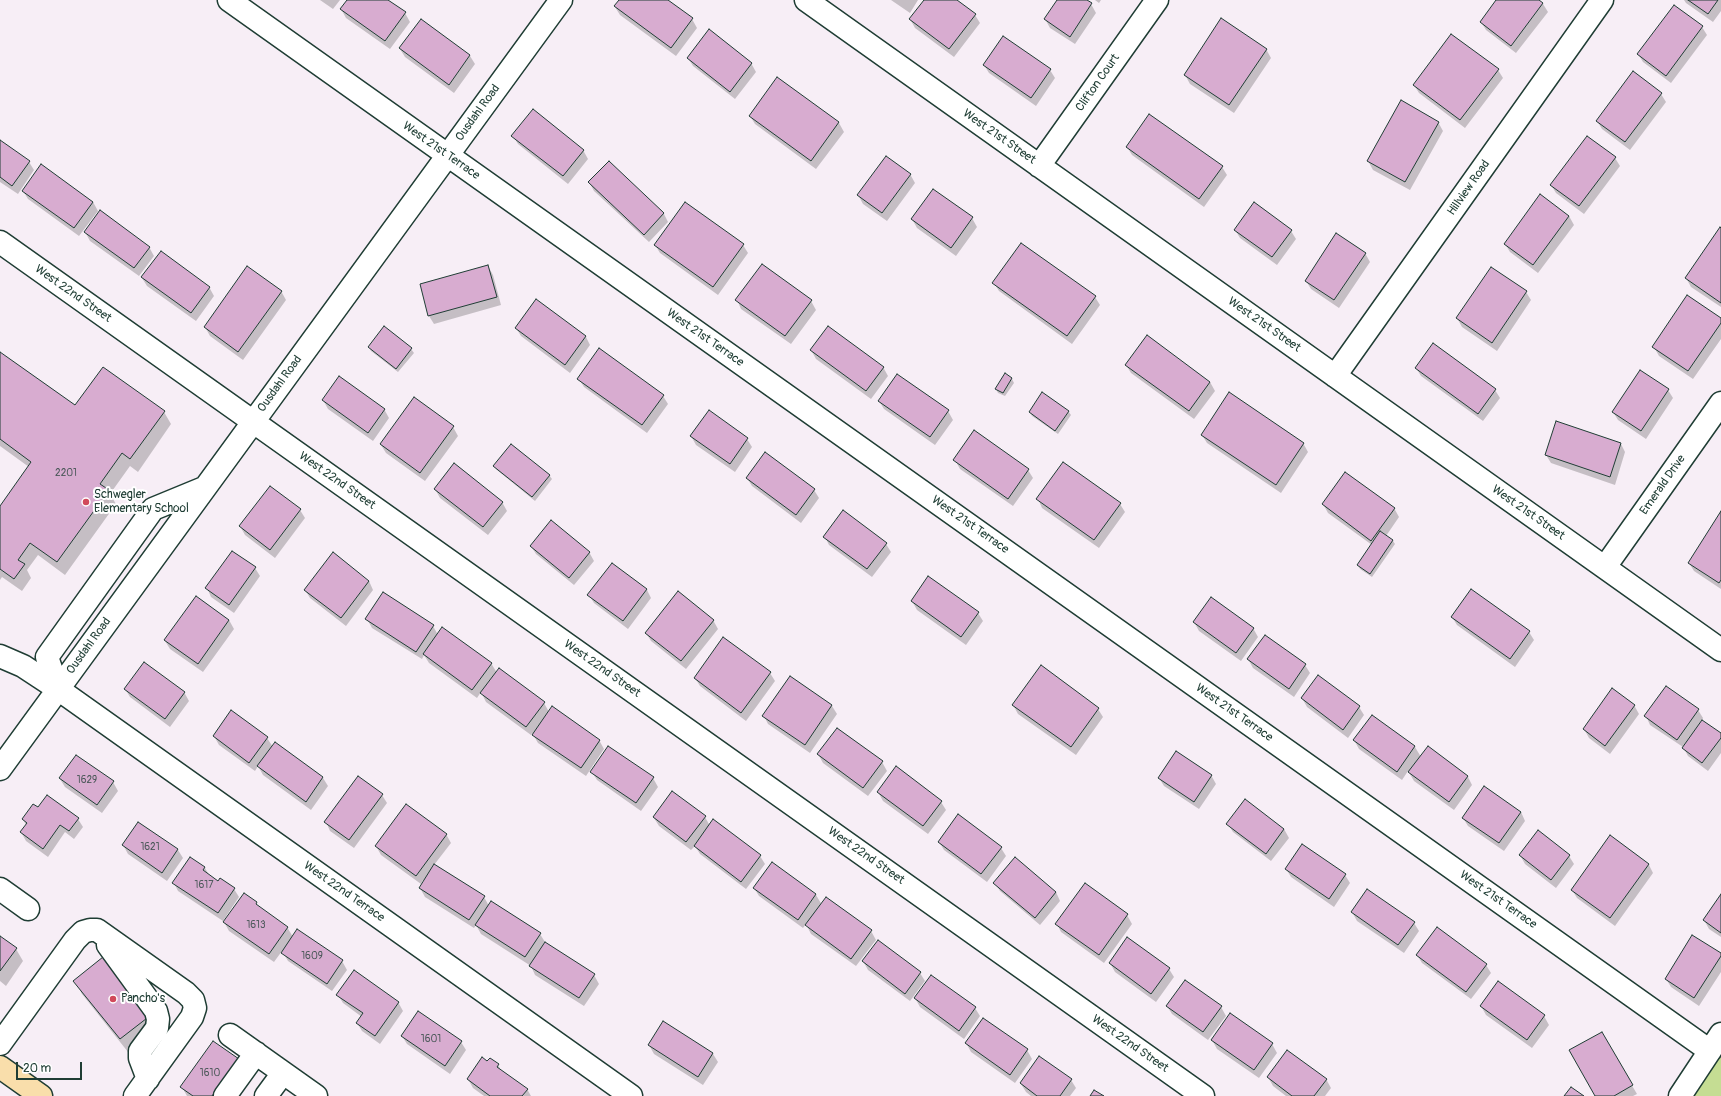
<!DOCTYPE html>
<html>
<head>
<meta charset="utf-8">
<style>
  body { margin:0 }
  #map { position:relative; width:1721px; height:1096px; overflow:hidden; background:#f7eef6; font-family:Pangolin,sans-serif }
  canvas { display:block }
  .scale { position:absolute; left:16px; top:1062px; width:66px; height:18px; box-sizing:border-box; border:2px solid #1f3d34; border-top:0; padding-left:5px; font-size:12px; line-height:14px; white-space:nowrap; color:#1f3d34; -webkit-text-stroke:3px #fff; paint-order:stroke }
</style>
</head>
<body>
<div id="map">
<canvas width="1721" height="1096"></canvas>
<div class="scale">20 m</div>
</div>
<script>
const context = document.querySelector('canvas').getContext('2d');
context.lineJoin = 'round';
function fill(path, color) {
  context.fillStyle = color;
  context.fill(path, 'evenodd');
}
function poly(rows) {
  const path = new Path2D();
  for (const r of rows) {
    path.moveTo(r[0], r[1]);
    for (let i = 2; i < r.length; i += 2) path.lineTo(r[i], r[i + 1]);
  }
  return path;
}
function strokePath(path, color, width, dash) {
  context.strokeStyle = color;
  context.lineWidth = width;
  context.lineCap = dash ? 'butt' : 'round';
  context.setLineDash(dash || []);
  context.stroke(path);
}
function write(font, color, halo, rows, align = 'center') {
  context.font = font + ' Pangolin,sans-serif';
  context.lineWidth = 4;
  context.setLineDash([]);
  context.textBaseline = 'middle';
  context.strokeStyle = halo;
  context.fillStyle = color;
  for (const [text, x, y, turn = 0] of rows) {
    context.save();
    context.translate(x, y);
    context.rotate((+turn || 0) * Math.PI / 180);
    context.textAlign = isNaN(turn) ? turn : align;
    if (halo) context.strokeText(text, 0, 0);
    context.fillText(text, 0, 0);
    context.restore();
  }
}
fill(poly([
  [1721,1052,1721,1096,1692,1096]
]), '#c5dd93');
fill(poly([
  [320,0,340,0,333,9],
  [348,0,387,0,405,13,410,22,390,49,346,18,341,9],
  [620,0,666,0,692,19,697,28,676,56,620,15,615,7],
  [891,0,918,0,910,13],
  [925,0,956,0,975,15,980,23,954,57,915,28,910,19],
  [1058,0,1085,0,1091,4,1096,13,1075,44,1050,28,1045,19],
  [1095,0,1101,0,1099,3],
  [1497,0,1538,0,1543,4,1548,12,1516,53,1486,30,1481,22],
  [1684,0,1721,0,1721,11,1713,22,1686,3],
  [421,20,470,56,475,64,454,93,405,57,400,49],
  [1702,27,1707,35,1671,83,1643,62,1638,54],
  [1266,49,1271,58,1234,113,1190,84,1185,75],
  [688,58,751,63,756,72,735,99,693,66],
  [984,65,1050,70,1055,78,1036,106,989,73],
  [1498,70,1503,78,1465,128,1419,93,1414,85],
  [777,78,839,123,844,132,816,169,755,124,750,116],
  [1661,94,1666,102,1630,150,1602,129,1597,121],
  [1438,122,1443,131,1410,190,1373,170,1368,161],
  [513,136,583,150,588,159,568,184,518,144],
  [0,141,29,162,34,170,18,194,0,182],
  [1127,147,1222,167,1227,175,1204,207,1132,155],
  [1615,158,1620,166,1584,214,1556,193,1551,185],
  [609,162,664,214,668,222,649,242,594,191,589,182],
  [910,174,915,183,887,221,863,204,858,195],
  [933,190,972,218,977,227,956,256,917,228,912,219],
  [23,191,93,202,98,211,79,236,28,199],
  [1569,216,1574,225,1538,273,1510,252,1505,244],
  [1721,229,1721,307,1691,287,1686,278],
  [1235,230,1291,231,1296,239,1277,265,1240,238],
  [85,232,149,247,154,256,139,276,90,241],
  [655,245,743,245,748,253,718,295,660,253],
  [1365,253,1370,262,1339,308,1311,289,1306,281],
  [488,266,493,275,501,305,434,324,429,316],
  [142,278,209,287,214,296,196,321,147,286],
  [994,283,1095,297,1100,305,1072,344,999,291],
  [281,291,286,300,243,360,210,336,205,327],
  [1526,292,1531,300,1497,351,1462,327,1457,318],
  [737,300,811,301,816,310,791,344,741,309],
  [1721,319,1721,339,1693,379,1659,356,1654,347],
  [516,328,586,337,590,345,570,373,521,336],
  [369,347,411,349,414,353,398,372,371,351],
  [811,350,883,367,888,376,871,399,816,359],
  [0,353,75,406,164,412,171,424,138,472,130,466,110,494,116,504,65,575,38,555,27,570,31,578,22,591,2,577,0,580,0,508,29,467,0,446],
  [1126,365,1210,382,1215,391,1194,419,1131,373],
  [1416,368,1495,390,1500,398,1483,421,1421,376],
  [1005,375,1012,379,1014,383,1005,396,998,393,996,389],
  [579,379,663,396,668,404,647,433,584,387],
  [1668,390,1673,398,1646,439,1618,420,1613,412],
  [323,400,384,409,389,418,373,441,328,409],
  [879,401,948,411,953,420,935,445,884,409],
  [709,411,747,439,752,447,735,472,696,445,691,436],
  [1068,411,1071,415,1058,434,1032,416,1030,412],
  [453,427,458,436,425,481,386,453,381,445],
  [1202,435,1303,443,1308,452,1281,493,1207,443],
  [1621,444,1625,452,1615,485,1551,463,1546,455],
  [955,460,1028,470,1033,478,1013,506,960,469],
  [494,466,549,475,552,479,535,501,497,470],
  [747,478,814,490,819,498,801,523,752,486],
  [435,489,502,502,507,511,488,535,440,498],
  [1038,499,1120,504,1125,512,1099,548,1042,508],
  [1323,504,1394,508,1399,517,1386,536,1393,541,1395,544,1372,577,1360,569,1358,565,1372,545,1328,513],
  [300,510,305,518,275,558,245,535,240,526],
  [1721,513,1721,589,1694,571,1689,563],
  [825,537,886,544,891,552,872,577,829,545],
  [531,546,589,552,594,561,574,585,536,554],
  [612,564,647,590,651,598,628,629,594,603,589,595],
  [255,568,260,576,234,613,211,597,207,588],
  [369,581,373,590,346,626,310,598,305,590],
  [912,601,978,613,983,621,966,645,917,610],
  [1452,617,1529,632,1534,640,1515,667,1457,625],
  [367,619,433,626,438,635,491,663,497,673,544,703,549,712,599,740,604,749,586,776,538,743,532,733,531,735,486,702,481,692,477,698,429,663,424,655,422,659,372,628],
  [229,620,234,629,203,672,170,649,165,641],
  [713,620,718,629,686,669,651,641,646,633],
  [1194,622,1253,628,1258,637,1241,661,1199,631],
  [1265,636,1305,665,1310,673,1294,697,1253,668,1248,659],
  [770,673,775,681,746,721,700,686,695,678],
  [790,677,832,706,837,714,810,753,768,724,764,716],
  [1318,677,1359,707,1364,715,1348,738,1307,707,1302,698],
  [125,689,184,692,189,701,170,727,130,697],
  [1013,705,1098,709,1103,717,1076,755,1018,714],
  [1634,705,1639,714,1610,754,1589,738,1584,729],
  [1698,710,1703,718,1702,720,1721,734,1721,753,1708,771,1688,756,1683,747,1650,725,1646,716],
  [1372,716,1415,747,1421,757,1428,747,1468,777,1472,785,1454,810,1414,781,1408,771,1402,780,1359,749,1354,740],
  [214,736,267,738,273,747,275,743,323,778,328,786,311,810,263,775,258,766,255,771,219,745],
  [818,754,882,762,887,771,868,796,823,763],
  [76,756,113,782,118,791,102,813,65,787,60,779],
  [592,772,653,778,658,787,641,811,597,780],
  [1211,775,1216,784,1199,809,1164,786,1159,778],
  [878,792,941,802,946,810,928,834,883,801],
  [382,795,387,803,354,848,330,831,326,822],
  [38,808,78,819,83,827,74,839,65,832,48,857,26,841,21,832,26,825,23,819],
  [1521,812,1525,821,1504,851,1468,826,1463,818],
  [705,817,710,826,760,856,765,864,746,889,700,854,695,846,691,850,659,826,654,818],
  [138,823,178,850,183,858,167,881,128,854,123,845],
  [1228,824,1284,829,1289,838,1271,861,1233,832],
  [446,834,451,843,434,865,484,897,489,906,540,934,545,942,594,975,599,984,584,1006,535,975,531,966,481,934,476,925,474,928,425,897,420,888,425,881,423,880,421,884,381,855,376,846],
  [939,842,1001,848,1006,856,987,882,944,850],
  [1520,855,1569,856,1574,864,1556,888,1525,864],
  [190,858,205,868,209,875,219,882,234,889,239,897,223,921,178,891,174,883],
  [772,863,816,895,822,905,871,931,876,940,856,966,811,934,806,924,803,928,759,896,754,888],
  [1649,865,1653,873,1615,926,1577,898,1572,890],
  [1286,869,1345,875,1350,883,1334,907,1291,877],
  [995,883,1056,892,1060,901,1040,925,1000,891],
  [244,895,256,903,259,908,287,927,293,937,342,961,347,970,332,991,288,961,282,951,274,962,229,931,224,922],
  [1721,896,1721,937,1709,929,1704,920],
  [1352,912,1414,923,1419,931,1404,953,1357,921],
  [1127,915,1132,924,1104,963,1061,932,1057,924],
  [0,937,16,949,23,961,6,986,0,981],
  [878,941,920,973,925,981,910,1001,868,970,863,961],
  [1721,954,1721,972,1699,1006,1671,987,1666,979],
  [1417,955,1486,965,1491,973,1471,999,1422,963],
  [1110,963,1169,969,1174,977,1156,1002,1115,972],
  [75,981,134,995,157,1028,128,1052,82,994],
  [338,995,398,1002,403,1011,380,1044,362,1031,357,1023,362,1017,343,1003],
  [915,998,975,1008,980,1016,964,1039,920,1007],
  [1167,1006,1221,1007,1226,1016,1208,1040,1172,1014],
  [1481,1006,1544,1016,1549,1025,1532,1048,1486,1015],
  [1231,1014,1272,1044,1277,1053,1259,1078,1217,1049,1212,1040],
  [983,1019,1027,1050,1032,1059,1015,1083,971,1052,966,1043],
  [664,1023,713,1054,718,1062,703,1085,654,1054,649,1045],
  [1601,1033,1637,1094,1633,1096,1597,1096],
  [402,1036,461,1042,466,1050,450,1074,407,1044],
  [238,1060,229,1096,187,1096,182,1087],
  [487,1062,498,1065,502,1072,527,1089,531,1096,484,1096,473,1088,468,1079],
  [1268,1077,1326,1079,1331,1088,1325,1096,1286,1096,1273,1086],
  [1071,1080,1076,1088,1070,1096,1031,1096,1026,1092,1021,1084]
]), '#0003');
const building = poly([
  [347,0,388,0,406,12,385,41,340,9,347,0],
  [619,0,668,0,693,18,671,48,614,6,619,0],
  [924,0,957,0,976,14,949,49,909,19,924,0],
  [1057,0,1087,0,1092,3,1070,37,1044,19,1057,0],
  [1496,0,1539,0,1543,3,1511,46,1480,22,1496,0],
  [1688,0,1718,0,1708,14,1688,0],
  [1674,5,1703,26,1666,76,1637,54,1674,5],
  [1221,18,1267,49,1229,105,1184,75,1221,18],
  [421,19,470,55,449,85,399,48,421,19],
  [709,29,752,63,730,92,687,58,709,29],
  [1451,34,1499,69,1460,120,1413,85,1451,34],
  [1003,36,1051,69,1031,98,983,65,1003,36],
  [1633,71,1662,93,1625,142,1596,121,1633,71],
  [777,77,839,122,811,161,749,116,777,77],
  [1401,100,1439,122,1405,182,1367,161,1401,100],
  [533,109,584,150,563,176,511,136,533,109],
  [1149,114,1223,166,1199,199,1126,147,1149,114],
  [1587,136,1616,157,1579,206,1550,185,1587,136],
  [0,140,30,161,12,186,0,177,0,140],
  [886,156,911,174,882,213,857,195,886,156],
  [609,161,664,213,644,235,588,182,609,161],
  [41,164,93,202,74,228,22,191,41,164],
  [933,189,973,217,951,248,911,219,933,189],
  [1540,194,1569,216,1533,265,1504,244,1540,194],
  [685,202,744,244,713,287,654,245,685,202],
  [1254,202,1292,230,1272,257,1234,230,1254,202],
  [100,210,150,247,134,268,84,232,100,210],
  [1720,227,1721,228,1721,303,1685,278,1720,227],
  [1336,233,1366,253,1334,300,1305,281,1336,233],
  [1021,243,1096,296,1067,336,992,283,1021,243],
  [161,251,210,287,191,313,141,277,161,251],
  [762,264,812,300,785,336,735,300,762,264],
  [488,265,497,297,428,316,420,284,488,265],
  [247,266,282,291,238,352,204,327,247,266],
  [1491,267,1527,291,1492,343,1456,318,1491,267],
  [1687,295,1721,318,1721,323,1688,371,1652,347,1687,295],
  [536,299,586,336,565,365,515,328,536,299],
  [384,326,412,348,396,369,368,347,384,326],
  [828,326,884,367,866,391,810,350,828,326],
  [1147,335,1210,382,1189,411,1125,365,1147,335],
  [1433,343,1496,389,1478,414,1415,368,1433,343],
  [599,348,664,395,642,425,577,379,599,348],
  [0,352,75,405,103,367,165,411,130,459,122,453,100,484,109,490,57,562,30,543,18,560,25,564,14,579,0,569,0,506,31,462,0,439,0,352],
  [1640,370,1669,389,1641,431,1612,412,1640,370],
  [1005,373,1012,378,1003,393,995,389,1005,373],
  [897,374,949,410,930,437,878,401,897,374],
  [339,376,385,409,368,433,322,400,339,376],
  [1042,392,1069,411,1055,431,1029,412,1042,392],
  [1229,392,1304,443,1276,485,1201,435,1229,392],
  [414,397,454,426,420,473,380,444,414,397],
  [709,410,748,438,730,464,690,436,709,410],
  [1556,421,1621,443,1610,477,1545,455,1556,421],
  [974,430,1029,469,1008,499,953,460,974,430],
  [511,444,550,475,532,497,493,466,511,444],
  [765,452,815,489,796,515,746,478,765,452],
  [1063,462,1121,503,1094,540,1036,499,1063,462],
  [454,463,503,502,483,527,434,489,454,463],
  [1345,472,1395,508,1371,541,1322,504,1345,472],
  [270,486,301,509,270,550,239,526,270,486],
  [843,510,887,543,867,569,823,537,843,510],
  [1721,511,1721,580,1719,583,1688,563,1721,511],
  [551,520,590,552,569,578,530,546,551,520],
  [1380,531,1393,540,1370,574,1357,565,1380,531],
  [232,551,256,567,229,605,205,588,232,551],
  [333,552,369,581,341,618,304,590,333,552],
  [612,563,647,589,623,621,587,595,612,563],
  [928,576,979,612,961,637,911,601,928,576],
  [1471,589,1530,631,1510,659,1451,617,1471,589],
  [678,591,714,620,681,661,645,633,678,591],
  [383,592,434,625,416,652,365,619,383,592],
  [196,596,229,620,198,664,164,640,196,596],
  [1211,597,1254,628,1236,653,1193,622,1211,597],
  [442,627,492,663,472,690,423,654,442,627],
  [1265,635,1306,664,1289,689,1247,659,1265,635],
  [723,637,771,672,741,713,694,678,723,637],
  [144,662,185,692,165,719,124,689,144,662],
  [1041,665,1099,708,1071,747,1012,705,1041,665],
  [499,668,545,702,526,727,480,693,499,668],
  [1318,675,1360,706,1343,730,1301,698,1318,675],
  [790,676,832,705,805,745,762,716,790,676],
  [1666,686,1699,709,1677,740,1644,716,1666,686],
  [1612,688,1635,705,1605,746,1583,729,1612,688],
  [552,706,600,740,581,768,532,735,552,706],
  [231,710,268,737,249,763,213,736,231,710],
  [1372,715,1415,746,1397,772,1353,740,1372,715],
  [1702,720,1721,733,1721,738,1702,763,1682,748,1702,720],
  [837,728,883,761,863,788,817,754,837,728],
  [275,742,323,777,306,802,257,766,275,742],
  [608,746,654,777,636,803,590,772,608,746],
  [1428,746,1468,776,1449,802,1408,772,1428,746],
  [1176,751,1212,775,1194,802,1158,778,1176,751],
  [76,755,114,781,97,805,59,778,76,755],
  [896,766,942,801,923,826,877,792,896,766],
  [358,776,383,794,349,840,324,822,358,776],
  [1484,786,1521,812,1499,843,1462,818,1484,786],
  [672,791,706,816,686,842,653,817,672,791],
  [47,795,79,818,69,831,60,825,43,849,20,832,27,823,22,819,33,804,38,807,47,795],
  [1245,799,1284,829,1266,854,1226,824,1245,799],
  [406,804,447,834,416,876,375,846,406,804],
  [958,814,1002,847,981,874,938,842,958,814],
  [713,819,761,855,741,882,694,846,713,819],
  [138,822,178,849,162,873,122,845,138,822],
  [1538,830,1570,855,1551,880,1519,855,1538,830],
  [1610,835,1649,864,1610,918,1571,890,1610,835],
  [1302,844,1346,874,1329,899,1285,869,1302,844],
  [190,857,205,867,203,870,218,881,220,878,235,888,218,913,172,883,190,857],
  [1015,857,1056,892,1035,918,993,883,1015,857],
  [772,862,816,894,798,920,753,888,772,862],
  [434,864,485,896,469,920,419,888,434,864],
  [1085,883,1128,914,1099,955,1055,924,1085,883],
  [1367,889,1415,922,1398,945,1351,912,1367,889],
  [244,893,257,902,256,904,288,927,269,954,223,922,244,893],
  [1721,894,1721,933,1703,920,1721,894],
  [826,897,872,930,851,959,805,925,826,897],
  [491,901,541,933,525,957,475,925,491,901],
  [1437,927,1487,964,1466,992,1416,955,1437,927],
  [297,929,343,960,327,984,281,953,297,929],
  [1692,935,1721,953,1721,956,1694,998,1665,979,1692,935],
  [0,936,17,948,0,971,0,936],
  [1127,937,1170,968,1151,994,1109,963,1127,937],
  [878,940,921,972,905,994,862,961,878,940],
  [545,942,595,974,579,998,529,966,545,942],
  [103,957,151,1015,120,1039,73,981,103,957],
  [354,970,399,1002,375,1036,356,1023,363,1013,336,995,354,970],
  [931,975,976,1007,959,1031,914,998,931,975],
  [1185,980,1222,1006,1203,1032,1166,1006,1185,980],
  [1498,981,1545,1015,1527,1040,1480,1006,1498,981],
  [418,1011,462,1041,445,1066,401,1036,418,1011],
  [1230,1013,1273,1043,1254,1070,1211,1040,1230,1013],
  [983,1018,1028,1049,1010,1075,965,1043,983,1018],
  [663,1021,713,1053,698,1077,648,1045,663,1021],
  [1602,1032,1633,1085,1614,1096,1595,1096,1569,1050,1602,1032],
  [213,1041,239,1059,212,1096,193,1096,180,1087,213,1041],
  [1287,1050,1327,1079,1314,1096,1292,1096,1267,1077,1287,1050],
  [1039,1056,1072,1079,1060,1096,1037,1096,1020,1083,1039,1056],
  [482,1057,487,1061,490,1058,499,1064,497,1067,528,1089,522,1096,490,1096,467,1079,482,1057],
  [1571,1087,1584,1096,1564,1096,1571,1087],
  [1094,1090,1104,1096,1090,1096,1094,1090]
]);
fill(building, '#d8acd0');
strokePath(building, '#1f3d34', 1);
const minor = poly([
  [229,0,1710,1051],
  [806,0,1721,650],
  [1039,166,1157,0],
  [0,242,1203,1096],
  [1335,376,1602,0],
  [1605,567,1721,403],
  [0,656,23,666,58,689,631,1096],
  [58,689,47,657,153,509,204,488],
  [0,769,561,0],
  [0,889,28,909],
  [108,945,156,1011,158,1019,157,1028,140,1051,140,1058,148,1079],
  [230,1035,316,1096],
  [0,1044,75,940,83,932,90,930,97,930,186,993,193,1000,195,1008,192,1017,135,1096],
  [225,1096,256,1053],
  [266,1096,283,1073],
  [1680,1096,1721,1034]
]);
const major = poly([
  [0,1067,41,1096]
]);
strokePath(minor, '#1f3d34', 25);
strokePath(major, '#1f3d34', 25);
strokePath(minor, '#fff', 22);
strokePath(major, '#f9deab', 22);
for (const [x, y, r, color] of [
  [86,502,4,"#d1495b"],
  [113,999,4,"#d1495b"]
]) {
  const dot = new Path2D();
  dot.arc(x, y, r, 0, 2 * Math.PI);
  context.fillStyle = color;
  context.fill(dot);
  strokePath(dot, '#fff', 1.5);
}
write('10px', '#4d595b', null, [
  ["2201",66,473],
  ["1629",87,780],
  ["1621",150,847],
  ["1617",204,885],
  ["1613",256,925],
  ["1609",312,956],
  ["1601",431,1039],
  ["1610",210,1073]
]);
write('12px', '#1f3d34', '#fff', [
  ["Clifton Court",1098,83,-55],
  ["Ousdahl Road",478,113,-54],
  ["West 21st Street",999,137,35],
  ["West 21st Terrace",441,151,35],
  ["Hillview Road",1469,188,-55],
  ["West 22nd Street",73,294,35],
  ["West 21st Street",1264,325,35],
  ["West 21st Terrace",705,338,35],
  ["Ousdahl Road",280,384,-54],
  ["West 22nd Street",337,481,35],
  ["Emerald Drive",1663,485,-55],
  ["West 21st Street",1528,513,35],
  ["West 21st Terrace",970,525,35],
  ["Ousdahl Road",89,646,-54],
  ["West 22nd Street",602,669,35],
  ["West 21st Terrace",1234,713,35],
  ["West 22nd Street",866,856,35],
  ["West 22nd Terrace",344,892,35],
  ["West 21st Terrace",1498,900,35],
  ["West 22nd Street",1130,1044,35]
]);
write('12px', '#1f3d34', '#fff', [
  ["Schwegler",94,495],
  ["Elementary School",94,509],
  ["Pancho's",121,999]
], 'left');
</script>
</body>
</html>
